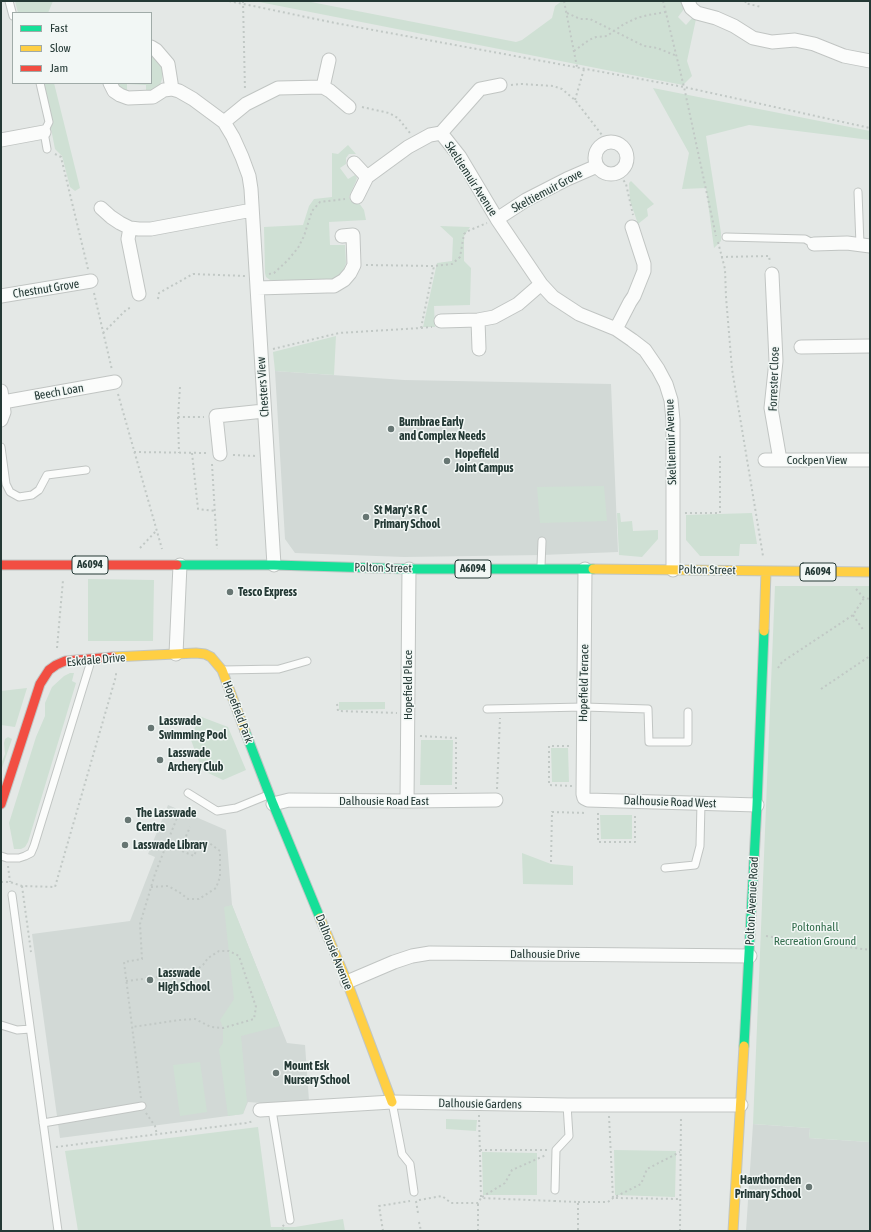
<!DOCTYPE html>
<html>
<head>
<meta charset="utf-8">
<style>
  body { margin:0 }
  #map { position:relative; width:871px; height:1232px; overflow:hidden; background:#e4e8e6; font-family:"Asap Condensed",sans-serif }
  canvas { display:block }
  .frame { position:absolute; inset:0; border:2px solid #243935; pointer-events:none }
  .legend { position:absolute; left:12px; top:12px; width:140px; height:72px; box-sizing:border-box; background:#f2f7f5; border:1px solid #a0aba8; margin:0; padding:5px 7px; list-style:none; font-size:12px; color:#243935 }
  .legend li { display:flex; align-items:center; gap:8px; height:20px }
  .legend b { width:20px; border:1px solid #a0aba8 }
</style>
</head>
<body>
<div id="map">
<canvas width="871" height="1232"></canvas>
<div class="frame"></div>
<ul class="legend">
<li><b style="height:5px;background:#16e098"></b>Fast</li>
<li><b style="height:5px;background:#ffcf43"></b>Slow</li>
<li><b style="height:5px;background:#f24e42"></b>Jam</li>
</ul>
</div>
<script>
const context = document.querySelector('canvas').getContext('2d');
context.lineJoin = 'round';
function fill(path, color) {
  context.fillStyle = color;
  context.fill(path, 'evenodd');
}
function poly(rows) {
  const path = new Path2D();
  for (const r of rows) {
    if (r.length === 3) {
      path.moveTo(r[0] + r[2], r[1]);
      path.arc(r[0], r[1], r[2], 0, 2 * Math.PI);
      continue;
    }
    path.moveTo(r[0], r[1]);
    for (let i = 2; i < r.length; i += 2) path.lineTo(r[i], r[i + 1]);
  }
  return path;
}
function strokePath(path, color, width, dash) {
  context.strokeStyle = color;
  context.lineWidth = width;
  context.lineCap = dash ? 'butt' : 'round';
  context.setLineDash(dash || []);
  context.stroke(path);
}
function write(font, color, halo, rows, align = 'center') {
  context.font = font + ' "Asap Condensed",sans-serif';
  context.lineWidth = 3;
  context.setLineDash([]);
  context.textBaseline = 'middle';
  context.strokeStyle = halo;
  context.fillStyle = color;
  for (const [text, x, y, turn = 0] of rows) {
    context.save();
    context.translate(x, y);
    context.rotate((+turn || 0) * Math.PI / 180);
    context.textAlign = isNaN(turn) ? turn : align;
    if (halo) context.strokeText(text, 0, 0);
    context.fillText(text, 0, 0);
    context.restore();
  }
}
fill(poly([
  [275,371,404,380,611,384,618,552,542,555,404,557,295,553,285,539],
  [168,805,226,830,232,905,287,1043,305,1045,309,1101,261,1103,248,1102,243,1114,60,1138,32,934,130,921,155,857,148,854],
  [753,1124,810,1128,809,1138,870,1142,870,1231,746,1231]
]), '#d2d9d6');
fill(poly([
  [15,1,53,1,48,13,18,13],
  [254,1,306,1,516,42,522,40,552,18,555,6,562,1,682,1,684,9,678,17,686,25,693,17,696,19,687,61,692,76,683,85],
  [151,54,157,58,163,68,162,79,160,85,157,89,146,94,146,85,127,84,127,93,115,83,151,83],
  [42,83,54,83,80,188,75,191,70,187,62,156,55,149],
  [653,88,870,131,870,140,749,125,706,136,721,233,721,241,714,248,706,188,682,189,689,153],
  [348,145,356,154,349,154,346,158,346,164,340,168,348,179,355,175,357,178,356,181,349,197,351,201,355,204,359,203,364,210,366,220,329,222,330,245,345,245,346,263,344,270,341,276,330,281,270,280,266,277,265,273,264,227,303,225,309,206,314,199,332,197,332,153,338,154],
  [631,181,654,204,647,209,648,216,638,224,630,201,629,183],
  [440,226,470,227,464,236,464,261,471,268,470,305,434,306,435,327,423,327,437,263,452,261,453,238],
  [336,336,334,375,275,371,273,352],
  [604,486,607,521,540,523,537,487],
  [617,513,620,513,621,522,632,521,633,531,658,530,658,539,642,557,619,555],
  [752,513,757,544,740,544,739,556,700,556,686,540,686,515],
  [88,579,154,580,153,641,88,641],
  [775,586,870,586,870,1142,809,1138,810,1128,753,1124],
  [70,673,74,673,72,681,76,683,28,842,25,847,21,849,14,849,9,823,36,737,45,716,45,703,52,687,64,676],
  [27,688,15,727,1,725,1,691],
  [339,702,385,702,385,709,339,710],
  [199,716,228,727,246,770,223,780,202,770,191,740],
  [8,737,12,739,1,771,1,764,5,754,4,743,5,739],
  [421,740,453,740,452,785,420,785],
  [551,748,568,748,569,782,552,782],
  [600,815,632,815,632,839,601,839],
  [522,853,551,864,573,866,573,885,523,884],
  [232,905,280,1026,241,1036,247,1102,243,1114,228,1116,219,1049,223,1043,223,1028,220,1020,234,999,224,907],
  [200,1062,207,1112,180,1116,173,1065],
  [446,1119,477,1120,476,1131,446,1129],
  [258,1127,271,1227,295,1227,343,1219,345,1231,78,1231,65,1151],
  [614,1150,676,1151,675,1197,615,1195],
  [482,1152,537,1153,537,1195,483,1195]
]), '#cfe0d4');
const lane = poly([
  [9,1,13,16],
  [40,83,49,122,44,132,47,149],
  [858,192,860,245],
  [726,237,805,239,814,244],
  [1,447,6,484,10,492,19,497,32,495,39,490,47,475,86,470],
  [541,566,542,541],
  [223,670,279,669,307,661],
  [487,709,584,707,648,709,649,742,688,742,688,712],
  [188,793,217,811,236,808,268,795],
  [1,856,7,858,19,858,25,856,31,853,34,846,91,661],
  [665,868,695,865,700,846,701,803],
  [12,895,58,1231],
  [1,1025,17,1030,30,1029],
  [392,1102,402,1154,410,1164,414,1192],
  [272,1110,290,1220],
  [43,1123,142,1106],
  [555,1190,556,1150,569,1136,567,1105]
]);
const street = poly([
  [688,1,691,8,697,13,716,18,734,26,753,38,772,42,795,40,814,44,844,56,870,61],
  [110,83,114,91,120,95,128,98,153,97,164,90,172,89,168,64,156,50,151,47],
  [323,87,329,60],
  [172,89,179,91,193,99,224,122,233,137,242,157,249,176,251,189,274,565],
  [224,122,246,104,278,88,323,87,330,91,349,107],
  [441,133,460,157,497,219,541,284,553,297,579,314,616,329,632,340,645,350,658,369,666,384,671,400,673,420,673,570],
  [1,140,44,132],
  [611,158,16],
  [354,163,367,177],
  [357,197,367,177,408,147,430,135,441,133,480,89,500,85],
  [101,208,111,217,120,223,130,228,139,229,151,229,252,210],
  [497,219,526,200,567,179,597,166],
  [130,228,128,239,139,294],
  [814,244,847,243,870,246],
  [772,274,776,361,771,408,780,460],
  [257,288,327,286,334,286,344,280,350,273,354,265,353,235,342,236],
  [1,296,91,281],
  [478,320,479,349],
  [441,321,478,320,494,317,518,304,541,284],
  [616,329,630,302,634,296,644,271,644,264,632,227],
  [801,347,870,346],
  [1,391,4,412,1,420],
  [3,402,115,382],
  [220,454,216,416,264,411],
  [765,460,870,460],
  [585,569,583,794,584,798,588,800,757,805],
  [176,654,180,565],
  [407,801,409,569],
  [273,804,289,800,407,801,496,800],
  [347,982,394,962,412,956,430,953,750,956],
  [260,1110,392,1102,567,1105,741,1105]
]);
const fast = poly([
  [177,565,274,565,409,569,593,569],
  [245,731,273,804,320,918],
  [744,1046,757,805,764,631]
]);
const slow = poly([
  [593,569,870,572],
  [764,631,766,571],
  [113,657,196,653,205,654,211,657,222,670,245,731],
  [320,918,347,982,392,1102],
  [733,1231,744,1046]
]);
const jam = poly([
  [1,565,177,565],
  [1,804,40,684,49,670,56,665,65,661,113,657]
]);
strokePath(lane, '#c1c5c3', 9);
strokePath(street, '#c1c5c3', 15);
strokePath(fast, '#c0c6c4', 11);
strokePath(slow, '#c0c6c4', 11);
strokePath(jam, '#c0c6c4', 11);
strokePath(poly([
  [229,1,335,23,684,87,870,128],
  [243,1,245,91],
  [564,1,577,67],
  [663,1,684,87,716,236],
  [746,1,745,3,761,7],
  [567,13,580,19,590,19,644,46,657,48,677,56],
  [574,51,589,40,596,37,607,36,624,24,637,18,648,15,666,12],
  [511,85,521,84,553,86,562,89,575,100,602,135,604,143],
  [575,100,584,69],
  [362,107,389,113,398,118,410,133],
  [55,154,61,157,88,269],
  [618,172,626,184,633,215],
  [718,242,725,269,726,297,732,369,763,556],
  [721,257,769,256,770,263],
  [366,265,434,266,452,264,460,257,464,234,470,230,487,223],
  [269,274,274,273,287,261,298,248,304,236,312,211,320,202,345,199],
  [94,293,112,370],
  [158,299,159,293,193,274,245,276],
  [421,328,432,327],
  [103,333,127,309,130,308],
  [273,349,339,333,421,328,434,266],
  [180,387,178,417,204,417],
  [118,394,162,549],
  [178,417,179,453],
  [134,452,207,453],
  [192,453,198,509,215,511],
  [233,455,256,456],
  [212,464,217,549],
  [685,513,720,513,720,455],
  [140,548,157,530],
  [856,589,864,598,870,599],
  [853,615,864,631],
  [57,648,63,580],
  [778,668,782,662,853,615,864,598],
  [821,689,870,656],
  [337,704,338,711,397,713],
  [420,736,456,738,456,789],
  [572,786,549,785,549,746,572,746],
  [497,789,500,718],
  [598,813,598,842,635,842,635,814],
  [180,850,190,827],
  [551,862,552,812,587,813],
  [8,866,10,882],
  [1,882,10,882,22,886,55,887,116,676,116,672],
  [22,886,31,952],
  [151,887,168,886,179,892,188,899,199,899,216,888,220,877,220,851,208,842,200,841,194,856,167,845],
  [766,936,870,950],
  [126,981,192,973,203,965,208,958,219,951,229,951,239,956,256,1007,254,1019,223,1028,211,1027,195,1019,180,1020,132,1027],
  [141,1098,124,962,142,959,140,924,155,874,180,810],
  [146,1113,155,1126,157,1135],
  [479,1115,481,1198],
  [609,1116,613,1198,680,1199],
  [56,1147,246,1123,254,1121],
  [480,1150,547,1150],
  [482,1197,505,1183,512,1170,546,1155],
  [419,1200,442,1196,451,1203,478,1203,481,1198,554,1201],
  [416,1201,418,1213],
  [554,1201,578,1202,578,1231],
  [578,1202,608,1202,613,1198,641,1184,647,1169,680,1152],
  [419,1222,421,1231],
  [283,1231,282,1227,284,1225],
  [383,1231,379,1206,410,1201],
  [478,1231,478,1203],
  [680,1231,681,1116]
]), '#c1c8c5', 2, [2, 3]);
strokePath(lane, '#fbfcfb', 7);
strokePath(street, '#fbfcfb', 13);
strokePath(fast, '#16e098', 9);
strokePath(slow, '#ffcf43', 9);
strokePath(jam, '#f24e42', 9);
for (const [x, y, r, color] of [
  [391,429,4,"#677673"],
  [447,461,4,"#677673"],
  [366,517,4,"#677673"],
  [230,592,4,"#677673"],
  [151,728,4,"#677673"],
  [160,760,4,"#677673"],
  [128,820,4,"#677673"],
  [125,845,4,"#677673"],
  [150,980,4,"#677673"],
  [276,1073,4,"#677673"],
  [809,1187,4,"#677673"]
]) {
  const dot = new Path2D();
  dot.arc(x, y, r, 0, 2 * Math.PI);
  context.fillStyle = color;
  context.fill(dot);
  strokePath(dot, '#f2f7f5', 1.5);
}
for (const [x, y, w] of [
  [90,565,36],
  [473,569,36],
  [818,572,36]
]) {
  const box = new Path2D();
  box.roundRect(x - w / 2, y - 9, w, 18, 3);
  context.fillStyle = '#f2f7f5';
  context.fill(box);
  strokePath(box, '#243935', 1);
}
write('bold 11px', '#243935', null, [
  ["A6094",90,565],
  ["A6094",473,569],
  ["A6094",818,572]
]);
write('12px', '#243935', '#f2f7f5', [
  ["Skeltiemuir Avenue",471,179,57],
  ["Skeltiemuir Grove",547,191,-28],
  ["Chestnut Grove",46,289,-9],
  ["Forrester Close",774,379,-88],
  ["Chesters View",263,387,-94],
  ["Beech Loan",59,392,-10],
  ["Skeltiemuir Avenue",671,442,-92],
  ["Cockpen View",817,460],
  ["Polton Street",383,568,1],
  ["Polton Street",707,570,1],
  ["Eskdale Drive",96,660,-5],
  ["Hopefield Terrace",584,683,-89],
  ["Hopefield Place",408,685,-90],
  ["Hopefield Park",238,712,69],
  ["Dalhousie Road East",384,801],
  ["Dalhousie Road West",670,802,2],
  ["Polton Avenue Road",752,901,-87],
  ["Dalhousie Avenue",334,952,68],
  ["Dalhousie Drive",545,954],
  ["Dalhousie Gardens",480,1104,1]
]);
write('bold 12px', '#243935', '#f2f7f5', [
  ["Burnbrae Early",399,422],
  ["and Complex Needs",399,436],
  ["Hopefield",455,454],
  ["Joint Campus",455,468],
  ["St Mary's R C",374,510],
  ["Primary School",374,524],
  ["Tesco Express",238,592],
  ["Lasswade",159,721],
  ["Swimming Pool",159,735],
  ["Lasswade",168,753],
  ["Archery Club",168,767],
  ["The Lasswade",136,813],
  ["Centre",136,827],
  ["Lasswade Library",133,845],
  ["Lasswade",158,973],
  ["High School",158,987],
  ["Mount Esk",284,1066],
  ["Nursery School",284,1080],
  ["Hawthornden",801,1180,"right"],
  ["Primary School",801,1194,"right"]
], 'left');
write('12px', '#326c4c', '#f2f7f5', [
  ["Poltonhall",815,927],
  ["Recreation Ground",815,941]
]);
</script>
</body>
</html>
